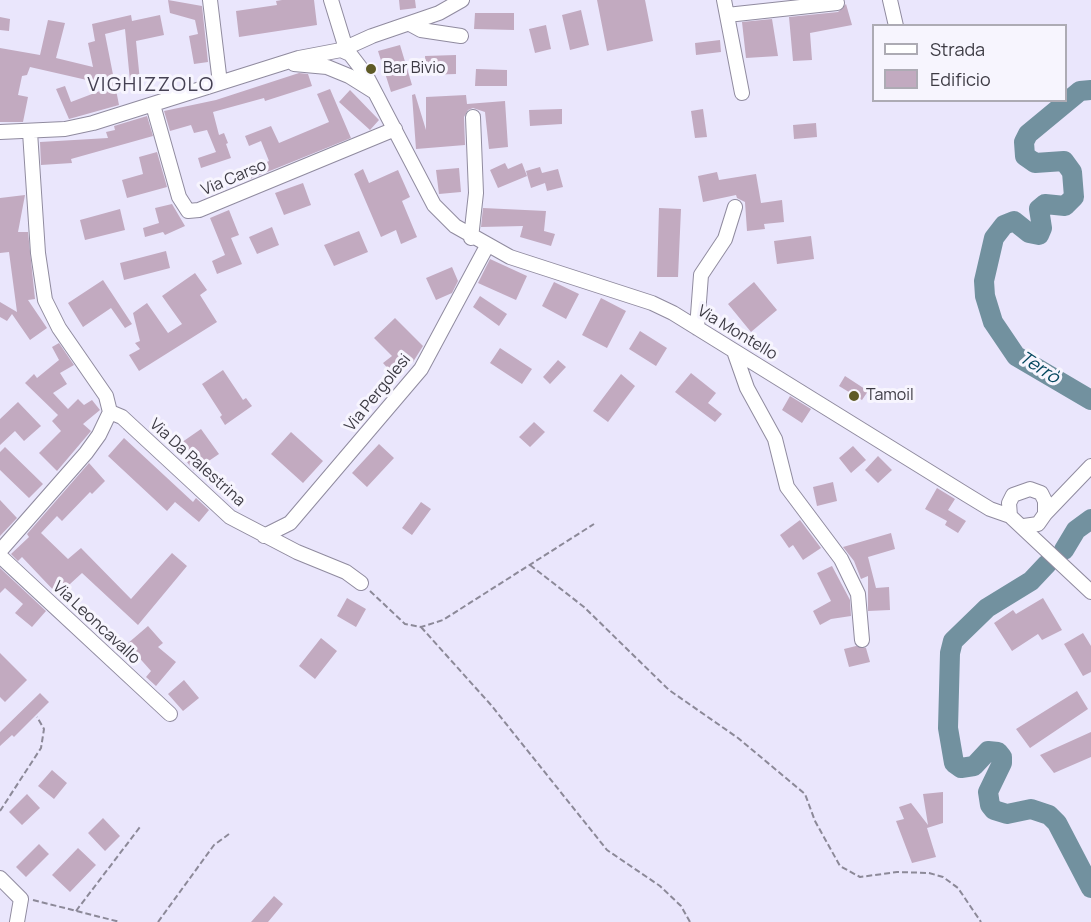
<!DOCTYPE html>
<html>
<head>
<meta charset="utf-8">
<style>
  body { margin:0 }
  #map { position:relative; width:1091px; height:922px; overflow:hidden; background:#eae6fc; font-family:Manrope,sans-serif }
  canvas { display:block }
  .legend { position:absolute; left:872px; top:24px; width:195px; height:78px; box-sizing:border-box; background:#f7f5fe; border:2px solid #adabb4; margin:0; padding:8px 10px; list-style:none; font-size:18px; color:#3d3b44 }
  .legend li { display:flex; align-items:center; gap:12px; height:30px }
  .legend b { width:30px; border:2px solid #adabb4 }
</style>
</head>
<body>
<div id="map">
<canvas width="1091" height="922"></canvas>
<ul class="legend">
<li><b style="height:8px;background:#fff"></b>Strada</li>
<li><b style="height:16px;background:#c2aac0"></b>Edificio</li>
</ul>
</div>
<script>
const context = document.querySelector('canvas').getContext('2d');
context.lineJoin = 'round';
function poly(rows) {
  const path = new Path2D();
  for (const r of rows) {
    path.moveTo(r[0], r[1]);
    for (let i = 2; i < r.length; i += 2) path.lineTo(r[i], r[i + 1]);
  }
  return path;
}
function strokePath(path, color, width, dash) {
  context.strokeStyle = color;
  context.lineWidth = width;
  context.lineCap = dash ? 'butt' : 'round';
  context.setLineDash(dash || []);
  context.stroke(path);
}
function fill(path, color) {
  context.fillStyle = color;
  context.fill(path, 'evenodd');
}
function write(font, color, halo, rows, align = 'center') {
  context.font = font + ' Manrope,sans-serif';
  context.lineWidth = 6;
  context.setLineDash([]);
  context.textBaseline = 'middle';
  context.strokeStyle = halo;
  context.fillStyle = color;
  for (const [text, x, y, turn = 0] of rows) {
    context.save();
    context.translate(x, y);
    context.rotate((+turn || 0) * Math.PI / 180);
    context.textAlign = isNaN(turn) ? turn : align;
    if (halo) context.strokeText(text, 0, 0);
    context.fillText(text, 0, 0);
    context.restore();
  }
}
strokePath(poly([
  [1091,90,1080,91,1028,134,1024,142,1025,156,1035,163,1064,161,1072,172,1074,197,1065,206,1045,204,1039,209,1042,228,1039,235,1029,233,1014,221,1004,225,994,238,984,281,985,296,993,322,1016,356,1091,400],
  [1064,550,1076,530,1091,519],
  [1047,564,1031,581,987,608,953,641,950,653,948,728,954,763,961,768,974,766,988,751,998,752,1002,757,1002,763,988,792,990,805,994,810,1007,814,1031,809,1049,815,1057,823,1091,888]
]), '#72919f', 20);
fill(poly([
  [168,0,202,6,208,62,194,64,189,36,198,34,195,20,170,13],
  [282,0,314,0,317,25,239,37,236,11,277,5,276,1],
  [399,0,415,0,416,8,400,10],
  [597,0,645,0,653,41,607,51],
  [846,4,852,25,810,33,812,60,793,61,789,17,838,12],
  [581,10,589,45,570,50,562,15],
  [475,13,514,13,514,30,474,29],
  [131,15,132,21,160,15,164,35,136,41,140,81,130,81,125,29,105,34,119,105,69,119,56,89,65,86,71,102,113,86,30,67,27,75,22,76,18,95,28,97,23,122,0,122,0,48,40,55,48,20,65,23,56,58,93,67,88,43,95,41,92,24],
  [0,17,10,19,9,31,0,30],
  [772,19,778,56,746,58,742,22],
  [546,25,551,49,535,53,529,29],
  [720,40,721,52,696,55,695,43],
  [400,45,412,85,391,92,378,51],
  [456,55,456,74,426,75,425,56],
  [476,69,507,70,507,86,475,86],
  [299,73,308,74,312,86,265,101,264,98,213,112,219,135,224,133,228,143,226,144,231,158,201,168,198,158,216,152,207,130,194,133,191,125,170,131,164,111,216,100],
  [330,89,351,138,245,181,242,173,269,161,261,141,249,146,245,136,271,126,279,143,329,122,317,94],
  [350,90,379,120,370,130,339,102],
  [415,94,426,130,426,97,466,95,467,104,505,101,508,147,489,149,485,112,473,108,468,110,464,117,465,145,416,149,412,95],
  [562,109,562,124,530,126,529,110],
  [703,109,707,137,695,138,691,111],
  [147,116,153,136,71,159,72,163,41,165,40,142,108,138,106,132,115,130,114,126],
  [816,123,817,137,794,139,793,125],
  [157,152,167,187,127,198,122,180,143,174,139,157],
  [505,163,508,169,522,163,527,176,498,188,490,170],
  [540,167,542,173,558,169,563,187,547,191,545,183,531,188,526,171],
  [459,168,461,192,439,194,436,170],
  [363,169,369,183,398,170,410,197,402,201,417,237,401,244,396,230,381,237,354,174],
  [717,172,719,180,756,174,761,203,782,200,784,222,764,224,765,229,747,231,745,202,737,198,736,195,703,202,698,176],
  [303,183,311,205,284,215,275,193],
  [25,195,18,232,28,232,35,299,28,300,47,328,30,340,12,314,7,321,0,317,0,302,17,312,9,252,0,253,0,198],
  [172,204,185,226,165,235,163,232,145,237,143,228,159,223,155,208],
  [483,208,546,211,544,231,555,234,551,246,520,237,523,226,481,227],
  [659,208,681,209,678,277,657,277],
  [120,209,125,230,85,240,80,220],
  [229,210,239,235,231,238,242,264,217,274,212,261,225,255,210,218],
  [272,227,279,245,257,254,249,237],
  [359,231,368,252,334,266,324,245],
  [811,236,814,259,777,264,774,241],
  [166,251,170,268,124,280,120,263],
  [490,259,527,276,516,300,478,283],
  [452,267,458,281,452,293,436,300,426,278],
  [195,273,207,290,200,295,217,322,139,371,129,355,140,349,135,343,140,341,133,313,147,303,168,333,182,324,162,296],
  [103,280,132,324,125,328,111,308,83,327,68,303],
  [554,282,579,294,566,319,542,306],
  [754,282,777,310,751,332,728,304],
  [480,296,507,314,499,326,473,307],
  [601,298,626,311,607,348,582,335],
  [395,318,423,346,413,362,408,357,391,372,383,363,392,356,374,338],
  [640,331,667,348,656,366,629,349],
  [59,343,74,365,60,373,67,384,53,393,68,409,78,399,84,405,92,400,100,410,83,424,91,431,57,471,39,453,61,431,52,421,58,415,25,383,34,374,37,378,59,360,52,347],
  [500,348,532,369,522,384,490,363],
  [558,360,566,367,550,384,543,377],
  [223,370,243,400,246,398,252,406,225,425,220,417,222,415,202,384],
  [691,373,716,393,708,403,722,414,715,422,675,392],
  [621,374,635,386,608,422,593,411],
  [845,376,868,391,862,400,839,386],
  [790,396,811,409,802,423,782,410],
  [18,402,41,426,24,441,15,431,0,445,0,419],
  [534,422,545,432,530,447,519,437],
  [201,429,219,454,194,471,175,447],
  [291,432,323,461,303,483,271,454],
  [124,438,193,502,196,498,209,510,199,522,175,502,167,511,108,456],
  [379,444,394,458,367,487,352,473],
  [853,446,866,460,851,473,839,458],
  [5,447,43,484,29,498,0,470,0,452],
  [878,456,892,470,878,483,865,470],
  [89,463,105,481,92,494,90,492,62,521,57,516,41,533,68,559,81,548,131,599,172,553,187,566,138,625,82,573,58,595,22,557,18,561,11,554,29,537,27,534],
  [833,482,837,501,817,506,813,487],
  [937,488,955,499,948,510,966,521,958,533,945,525,947,521,925,509],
  [0,500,17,518,0,536],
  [421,502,431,509,412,535,402,528],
  [800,520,821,548,803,560,793,545,789,548,780,535],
  [891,533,895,549,868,557,876,588,889,587,890,610,868,611,868,576,861,579,854,561,843,547],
  [832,566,850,600,851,616,831,619,820,625,813,611,831,601,817,573],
  [0,568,46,611,32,627,15,613,23,604,5,588,0,593],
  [347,598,366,609,356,627,337,616],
  [1043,598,1062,630,1042,640,1038,634,1012,651,994,623,1013,610,1016,614],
  [148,626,163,643,158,647,176,662,156,686,146,677,151,671,127,644],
  [1083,633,1091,646,1091,672,1083,676,1064,644],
  [321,638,337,651,315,679,299,666],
  [856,646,866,648,870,662,849,667,844,649],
  [0,653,27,680,5,702,0,697],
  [184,680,199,698,183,711,168,694],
  [1077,691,1088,709,1030,748,1016,729],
  [40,693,49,702,14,737,12,735,0,746,0,732],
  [1091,732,1091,757,1054,773,1040,755],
  [52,770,67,783,54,799,38,786],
  [943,792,943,823,927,828,936,857,912,863,896,821,904,819,899,807,911,803,928,825,923,794],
  [27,794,40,808,22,825,9,812],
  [103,818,120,836,105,851,88,833],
  [39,844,49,854,26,877,16,867],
  [78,848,96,865,70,892,52,875],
  [274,896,283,904,268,922,251,922]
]), '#c2aac0');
const minor = poly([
  [210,0,220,83],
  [331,0,347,52],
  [724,0,742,93],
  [890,0,896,26],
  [727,15,837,3],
  [410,24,421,30,461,36],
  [341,50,350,54,366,75,434,205,455,226,510,257,652,303,673,313,967,495,990,509,1010,516,1091,592],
  [294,64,327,67,349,76,373,91],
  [153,105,179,197,188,211,199,210,395,129],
  [0,132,65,129,93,123,299,58,341,50,372,36,439,13,462,0],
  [471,238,476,193,473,117],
  [697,328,701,275,725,239,735,207],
  [734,351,747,388,775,439,787,487,841,559,858,594,862,640],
  [110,412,122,417,230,517,297,552,346,572,361,583],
  [1045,514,1091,466],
  [1010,516,1009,503,1013,495,1030,489,1041,493,1045,501,1045,514,1038,524,1024,526],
  [264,536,290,523,421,369,487,246],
  [0,551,86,453,99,435,110,412,106,396,59,328,45,300,38,253,30,132],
  [0,556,170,714],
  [0,878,21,899,17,922]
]);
strokePath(minor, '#908b9f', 16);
strokePath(poly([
  [530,565,584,607,669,690,738,738,805,794,815,821,840,866,860,877,897,872,929,873,943,877,958,888,981,922],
  [370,591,405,624,421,627,443,620,594,524],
  [421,627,491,705,607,850,660,886,681,906,690,922],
  [0,811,41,748,44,729,37,717],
  [33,900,120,922],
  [76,911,140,827],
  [158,922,214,845,229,834]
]), '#8c8998', 2, [6, 3]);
strokePath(minor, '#fff', 14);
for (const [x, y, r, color] of [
  [371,69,6,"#5e5a26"],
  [854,396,6,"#5e5a26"]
]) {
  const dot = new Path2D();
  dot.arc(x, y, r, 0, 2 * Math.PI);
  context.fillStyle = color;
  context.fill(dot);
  strokePath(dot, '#f7f5fe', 2);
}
write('16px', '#3d3b44', '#f7f5fe', [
  ["Bar Bivio",383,69],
  ["Tamoil",866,396]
], 'left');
write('16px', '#3d3b44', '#f7f5fe', [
  ["Via Carso",234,178,-23],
  ["Via Montello",737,333,31],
  ["Via Pergolesi",378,393,-51],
  ["Via Da Palestrina",197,463,42],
  ["Via Leoncavallo",96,623,43]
]);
write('italic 18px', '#02465d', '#f7f5fe', [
  ["Terrò",1039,368,33]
]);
context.letterSpacing = '1.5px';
write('20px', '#454153', '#f7f5fe', [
  ["VIGHIZZOLO",151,85]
]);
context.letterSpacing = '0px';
</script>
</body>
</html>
